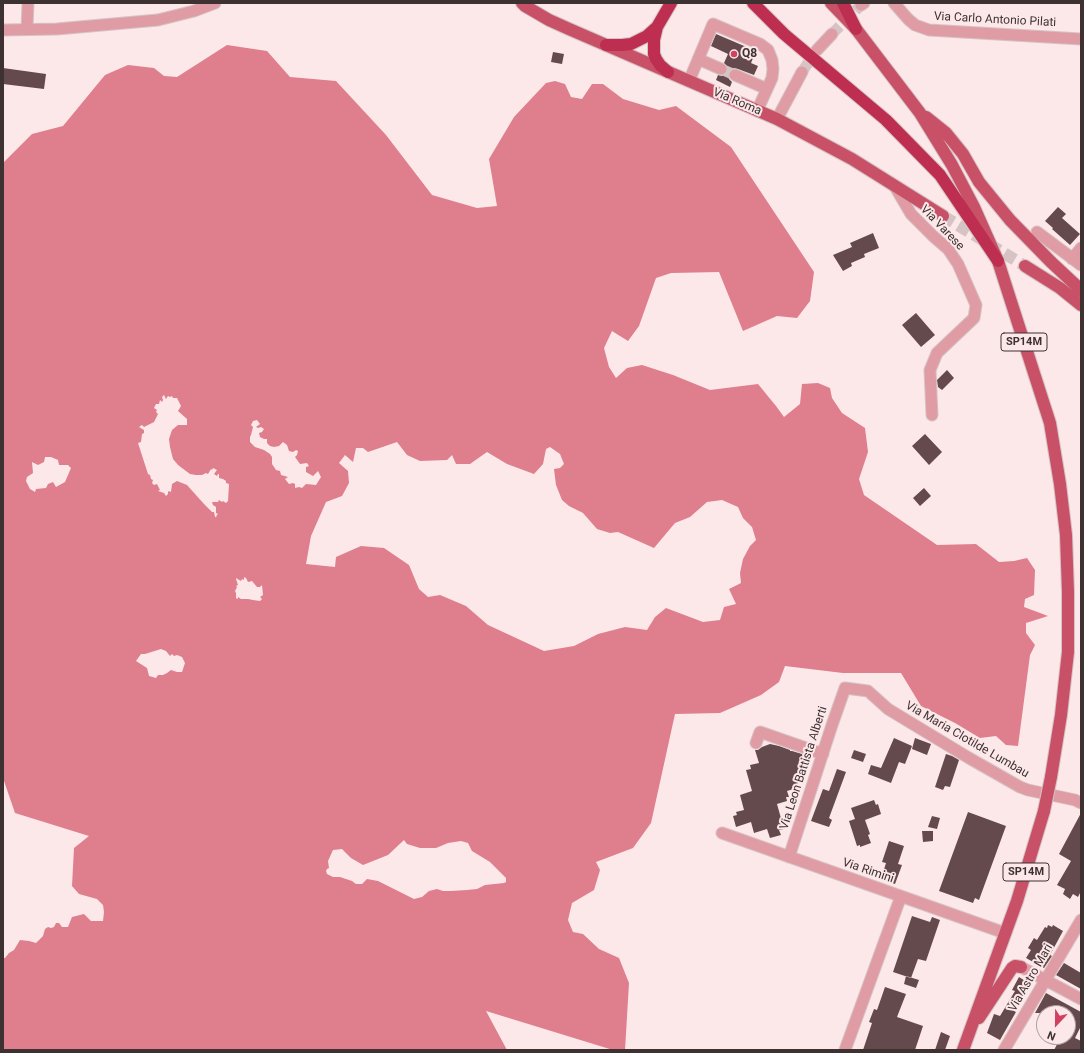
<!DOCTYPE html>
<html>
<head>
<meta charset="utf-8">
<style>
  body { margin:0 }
  #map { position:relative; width:1084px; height:1053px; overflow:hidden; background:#fce8e9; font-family:Roboto,sans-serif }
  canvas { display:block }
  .frame { position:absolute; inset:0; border:4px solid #3e3132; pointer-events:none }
  .north { position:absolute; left:1036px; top:1005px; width:40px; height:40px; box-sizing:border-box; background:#fce8e9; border:1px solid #b09fa0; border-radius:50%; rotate:202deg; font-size:11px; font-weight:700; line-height:16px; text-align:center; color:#3e3132 }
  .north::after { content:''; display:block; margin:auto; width:14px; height:18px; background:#d14160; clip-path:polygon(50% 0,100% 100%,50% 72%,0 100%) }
</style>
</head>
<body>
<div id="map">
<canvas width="1084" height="1053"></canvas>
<div class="frame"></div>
<div class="north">N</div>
</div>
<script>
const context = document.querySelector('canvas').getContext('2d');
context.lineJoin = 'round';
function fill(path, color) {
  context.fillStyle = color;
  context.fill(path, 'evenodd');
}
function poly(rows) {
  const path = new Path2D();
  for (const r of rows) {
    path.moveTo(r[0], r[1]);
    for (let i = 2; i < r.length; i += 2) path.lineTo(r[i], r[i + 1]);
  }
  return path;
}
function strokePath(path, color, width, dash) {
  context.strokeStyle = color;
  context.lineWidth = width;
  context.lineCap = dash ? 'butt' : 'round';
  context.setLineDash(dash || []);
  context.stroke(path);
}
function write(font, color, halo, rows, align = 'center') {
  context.font = font + ' Roboto,sans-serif';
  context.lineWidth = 4;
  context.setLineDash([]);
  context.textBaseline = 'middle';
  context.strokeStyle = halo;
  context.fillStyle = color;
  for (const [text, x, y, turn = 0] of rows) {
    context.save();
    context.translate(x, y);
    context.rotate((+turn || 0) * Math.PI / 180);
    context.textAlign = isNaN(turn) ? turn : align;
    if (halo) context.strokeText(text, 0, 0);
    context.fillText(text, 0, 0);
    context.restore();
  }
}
fill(poly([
  [227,45,267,51,290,77,336,81,386,135,432,195,477,208,497,206,489,159,514,117,546,83,555,81,565,84,571,97,582,99,592,84,603,84,623,99,659,110,676,106,731,147,814,272,810,301,797,318,777,316,743,331,719,272,671,273,656,278,639,326,628,341,612,331,604,348,609,367,616,378,627,368,642,365,673,375,710,390,758,384,776,406,784,417,800,404,802,384,818,383,830,388,832,398,842,413,865,428,868,452,859,479,864,495,937,545,976,544,999,562,1014,561,1027,558,1035,570,1034,595,1025,599,1024,607,1048,616,1026,623,1026,633,1035,645,1030,655,1018,746,1006,745,996,736,980,738,955,723,921,706,901,673,843,673,785,666,779,682,761,695,720,713,675,714,651,823,633,848,596,862,600,870,594,890,572,903,568,920,573,932,583,934,599,949,619,958,629,983,625,1050,613,1050,486,1011,507,1050,3,1050,3,958,5,958,9,953,14,950,20,940,29,941,36,943,43,936,45,929,48,927,51,928,54,927,56,923,59,923,62,927,68,927,72,917,84,914,91,921,103,921,104,912,103,905,97,899,79,894,72,886,74,848,89,836,15,813,3,778,3,163,32,134,63,126,105,75,128,65,154,68,164,76,177,77],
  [164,395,166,399,168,396,170,397,172,396,173,398,177,398,181,406,178,411,187,419,187,425,178,425,172,430,169,439,170,447,173,459,178,465,190,474,196,475,202,475,206,473,208,474,211,469,212,470,213,468,217,470,214,474,217,476,218,474,219,474,219,478,223,479,226,481,226,483,229,484,228,501,226,503,223,501,222,502,219,500,218,502,212,502,213,505,216,507,216,513,218,514,216,516,217,517,215,517,214,512,212,512,204,504,187,485,177,481,172,484,171,492,169,491,168,492,168,494,166,496,164,493,158,491,160,490,157,484,154,485,152,483,153,480,151,479,150,475,148,474,138,443,141,442,142,434,144,433,144,430,139,427,142,425,144,427,154,422,158,414,156,412,157,410,154,408,156,404,159,404,160,400,162,402,163,400,162,397],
  [257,420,260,424,256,427,258,428,261,427,264,429,262,432,259,433,260,437,264,439,267,439,267,443,270,446,274,447,279,446,283,442,287,445,289,451,293,452,296,450,298,451,297,455,295,457,300,464,307,463,309,466,306,467,306,472,313,476,318,471,321,477,316,485,306,484,302,488,299,487,295,488,295,484,293,483,289,484,285,479,288,477,281,475,280,471,276,470,272,464,272,457,270,454,264,450,255,447,250,442,250,437,251,435,253,427,251,425,253,421],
  [397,442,407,455,420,461,447,460,452,455,456,464,470,464,487,452,507,464,534,474,543,464,546,449,550,447,560,454,564,464,560,468,554,469,556,485,562,500,569,506,583,513,597,529,610,533,618,532,654,548,675,523,690,517,707,502,722,500,738,507,743,518,752,527,756,540,750,546,743,559,740,573,741,583,729,589,736,604,724,607,720,620,703,622,666,608,655,617,647,630,625,627,598,634,574,646,544,651,488,625,466,606,440,595,428,597,419,589,409,565,384,548,361,546,336,557,335,567,306,564,311,536,326,502,342,496,349,483,348,471,339,463,345,455,353,462,356,448,363,448,368,452],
  [45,457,51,457,58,460,59,465,68,465,71,468,65,482,56,487,53,482,48,484,46,488,36,489,35,492,30,489,26,481,27,477,33,473,32,462,38,465,44,462],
  [244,577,246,578,248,582,252,581,257,587,260,587,262,585,263,595,260,597,262,599,260,601,253,600,248,599,241,599,238,597,238,599,236,598,236,593,235,591,237,587,236,586,238,585,236,579,236,578,241,581,242,579,244,580],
  [161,649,166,651,170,656,172,654,174,656,177,655,182,657,185,663,182,672,177,672,171,670,167,673,163,675,158,675,156,678,149,676,147,668,136,661,141,654,145,654],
  [404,840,407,844,420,848,436,848,448,843,461,841,468,843,472,851,490,862,506,878,506,882,504,883,485,885,477,889,467,890,451,891,443,891,437,889,429,891,422,897,414,899,378,881,367,879,362,884,356,884,352,881,340,877,333,877,327,874,326,871,327,869,329,868,328,861,333,850,342,849,351,858,363,865,388,855]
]), '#df7e8c');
fill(poly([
  [716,34,756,51,751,63,758,66,754,75,738,69,734,68,731,70,728,73,729,79,732,82,730,87,716,80,718,75,722,76,727,72,728,68,724,63,728,54,711,46],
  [553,52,564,54,562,64,551,62],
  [3,68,46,74,44,89,3,84],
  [1058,207,1066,214,1062,218,1080,234,1070,245,1052,229,1053,228,1045,221],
  [873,233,879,248,864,254,865,257,851,263,852,266,843,271,833,255,852,247,850,243],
  [916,313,935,335,921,347,902,325],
  [947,370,954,378,942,390,938,387,937,380],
  [925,434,942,452,929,465,912,446],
  [924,488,931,496,920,506,913,498],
  [894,738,912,746,905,764,899,762,891,783,868,774,871,765,881,768],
  [915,738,931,744,927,755,912,749],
  [770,744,779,746,790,750,790,751,792,751,802,754,807,769,798,772,801,782,796,784,797,788,787,791,789,797,786,797,787,801,777,804,784,829,779,830,781,835,770,838,767,829,754,833,751,822,736,827,733,816,737,815,736,812,744,810,740,795,752,791,746,770,751,769,750,765,759,763,755,750,758,750,762,747],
  [854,750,866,754,863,762,851,758],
  [946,754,952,756,959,760,950,787,945,786,943,790,935,787],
  [837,769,846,772,829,818,832,820,829,827,811,821,823,789,829,791],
  [874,800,876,805,878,804,881,814,865,820,870,834,868,835,871,843,860,847,860,845,857,846,849,821,855,819,851,808],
  [968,812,1006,826,979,900,975,898,973,903,939,891],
  [1081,813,1081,891,1078,897,1073,894,1070,899,1063,894,1065,889,1057,885,1071,861,1059,854],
  [932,816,940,818,937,829,928,827],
  [922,831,933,831,933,841,923,842],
  [889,841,904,846,898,864,902,865,895,884,881,879,886,863,882,862],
  [912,916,930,922,932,917,940,920,926,961,918,959,911,978,893,972],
  [1048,925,1052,927,1053,925,1063,931,1050,955,1052,956,1044,968,1026,958,1031,950,1028,948,1034,938,1037,940,1045,927,1047,928],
  [1064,963,1081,973,1081,989,1056,975],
  [906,976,919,980,916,988,904,984],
  [1019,977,1030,984,1014,1011,1016,1012,1000,1040,987,1033,994,1014,1000,1016,1015,991,1012,990],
  [885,987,906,994,897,1017,923,1026,915,1050,863,1050,872,1023,869,1022,874,1009,877,1010],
  [1046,993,1081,1012,1081,1026,1075,1038,1081,1041,1081,1050,1054,1050,1061,1037,1068,1037,1068,1013,1035,1013],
  [941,1032,950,1036,945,1050,935,1050]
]), '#654a4d');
strokePath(poly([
  [832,34,861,5],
  [721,69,735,75],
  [802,72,816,51]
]), '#d6c3c4', 11, [11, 5.5]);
strokePath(poly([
  [943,216,1025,266]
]), '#d6c3c4', 12, [12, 6]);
const minor = poly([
  [894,3,908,19,915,25,929,30,1081,39],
  [861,5,864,3],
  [27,29,28,3],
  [3,30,57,29,158,20,194,11,215,3],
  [817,50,832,34],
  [698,59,721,69],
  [735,75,767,89,757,111],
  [689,81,713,24,760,44,768,50,772,60,773,69,772,78,767,89],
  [777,119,802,72],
  [894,185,911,214,933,236,948,249,958,264,976,305,974,318,937,353,930,370,932,415],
  [1037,232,1081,265],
  [1072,259,1081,248],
  [756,743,760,732,823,754],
  [722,833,1005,933],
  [789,857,832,725,845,688,868,691,888,709,969,758,1020,787,1028,790,1075,800,1081,803],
  [1021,967,1081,999],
  [845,1050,901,896],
  [1004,1050,1081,920]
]);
const major = poly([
  [522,3,525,6,549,20,569,29,777,119,852,159,943,216],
  [831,3,856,29,920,113,952,165,974,207,998,261,1050,423,1060,484,1066,535,1068,592,1068,652,1061,715,1051,777],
  [926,117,946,133,963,154,979,182,1010,220,1051,262,1081,290],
  [1025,266,1060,288,1081,305],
  [979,1018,1012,968,1015,966,1021,967],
  [963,1050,1017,901,1044,811]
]);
const highway = poly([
  [753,3,784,34,886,120,940,175,998,261],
  [843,3,856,29],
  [606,45,622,45,631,44,647,36,657,27],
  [668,72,660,65,656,59,654,54,654,40,657,27,671,3]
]);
strokePath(minor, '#d6c3c4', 13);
strokePath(major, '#d6c3c4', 14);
strokePath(highway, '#d6c3c4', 14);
strokePath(minor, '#e09ca4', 11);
strokePath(major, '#c85167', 12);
strokePath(highway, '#bd2e51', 12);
const majorBridge = poly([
  [1044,811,1051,777]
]);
strokePath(majorBridge, '#d6c3c4', 14, []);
strokePath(majorBridge, '#c85167', 12);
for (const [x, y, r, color] of [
  [734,54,4,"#d14160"]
]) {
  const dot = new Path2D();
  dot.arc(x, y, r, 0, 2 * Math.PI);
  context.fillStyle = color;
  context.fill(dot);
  strokePath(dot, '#fce8e9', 1.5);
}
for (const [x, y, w] of [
  [1024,342,46],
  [1026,872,46]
]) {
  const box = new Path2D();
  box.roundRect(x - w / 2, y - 9, w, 18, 3);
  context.fillStyle = '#fce8e9';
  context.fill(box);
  strokePath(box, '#3e3132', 1);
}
write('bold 11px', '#3e3132', null, [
  ["SP14M",1024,342],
  ["SP14M",1026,872]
]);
write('12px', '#3e3132', '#fce8e9', [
  ["Via Carlo Antonio Pilati",995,20,3],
  ["Via Roma",737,102,23],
  ["Via Varese",942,228,46],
  ["Via Maria Clotilde Lumbau",967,740,30],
  ["Via Leon Battista Alberti",804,768,-72],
  ["Via Rimini",868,871,19],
  ["Via Astro Mari",1031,978,-60]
]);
write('bold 12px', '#3e3132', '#fce8e9', [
  ["Q8",742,54]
], 'left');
</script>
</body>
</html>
